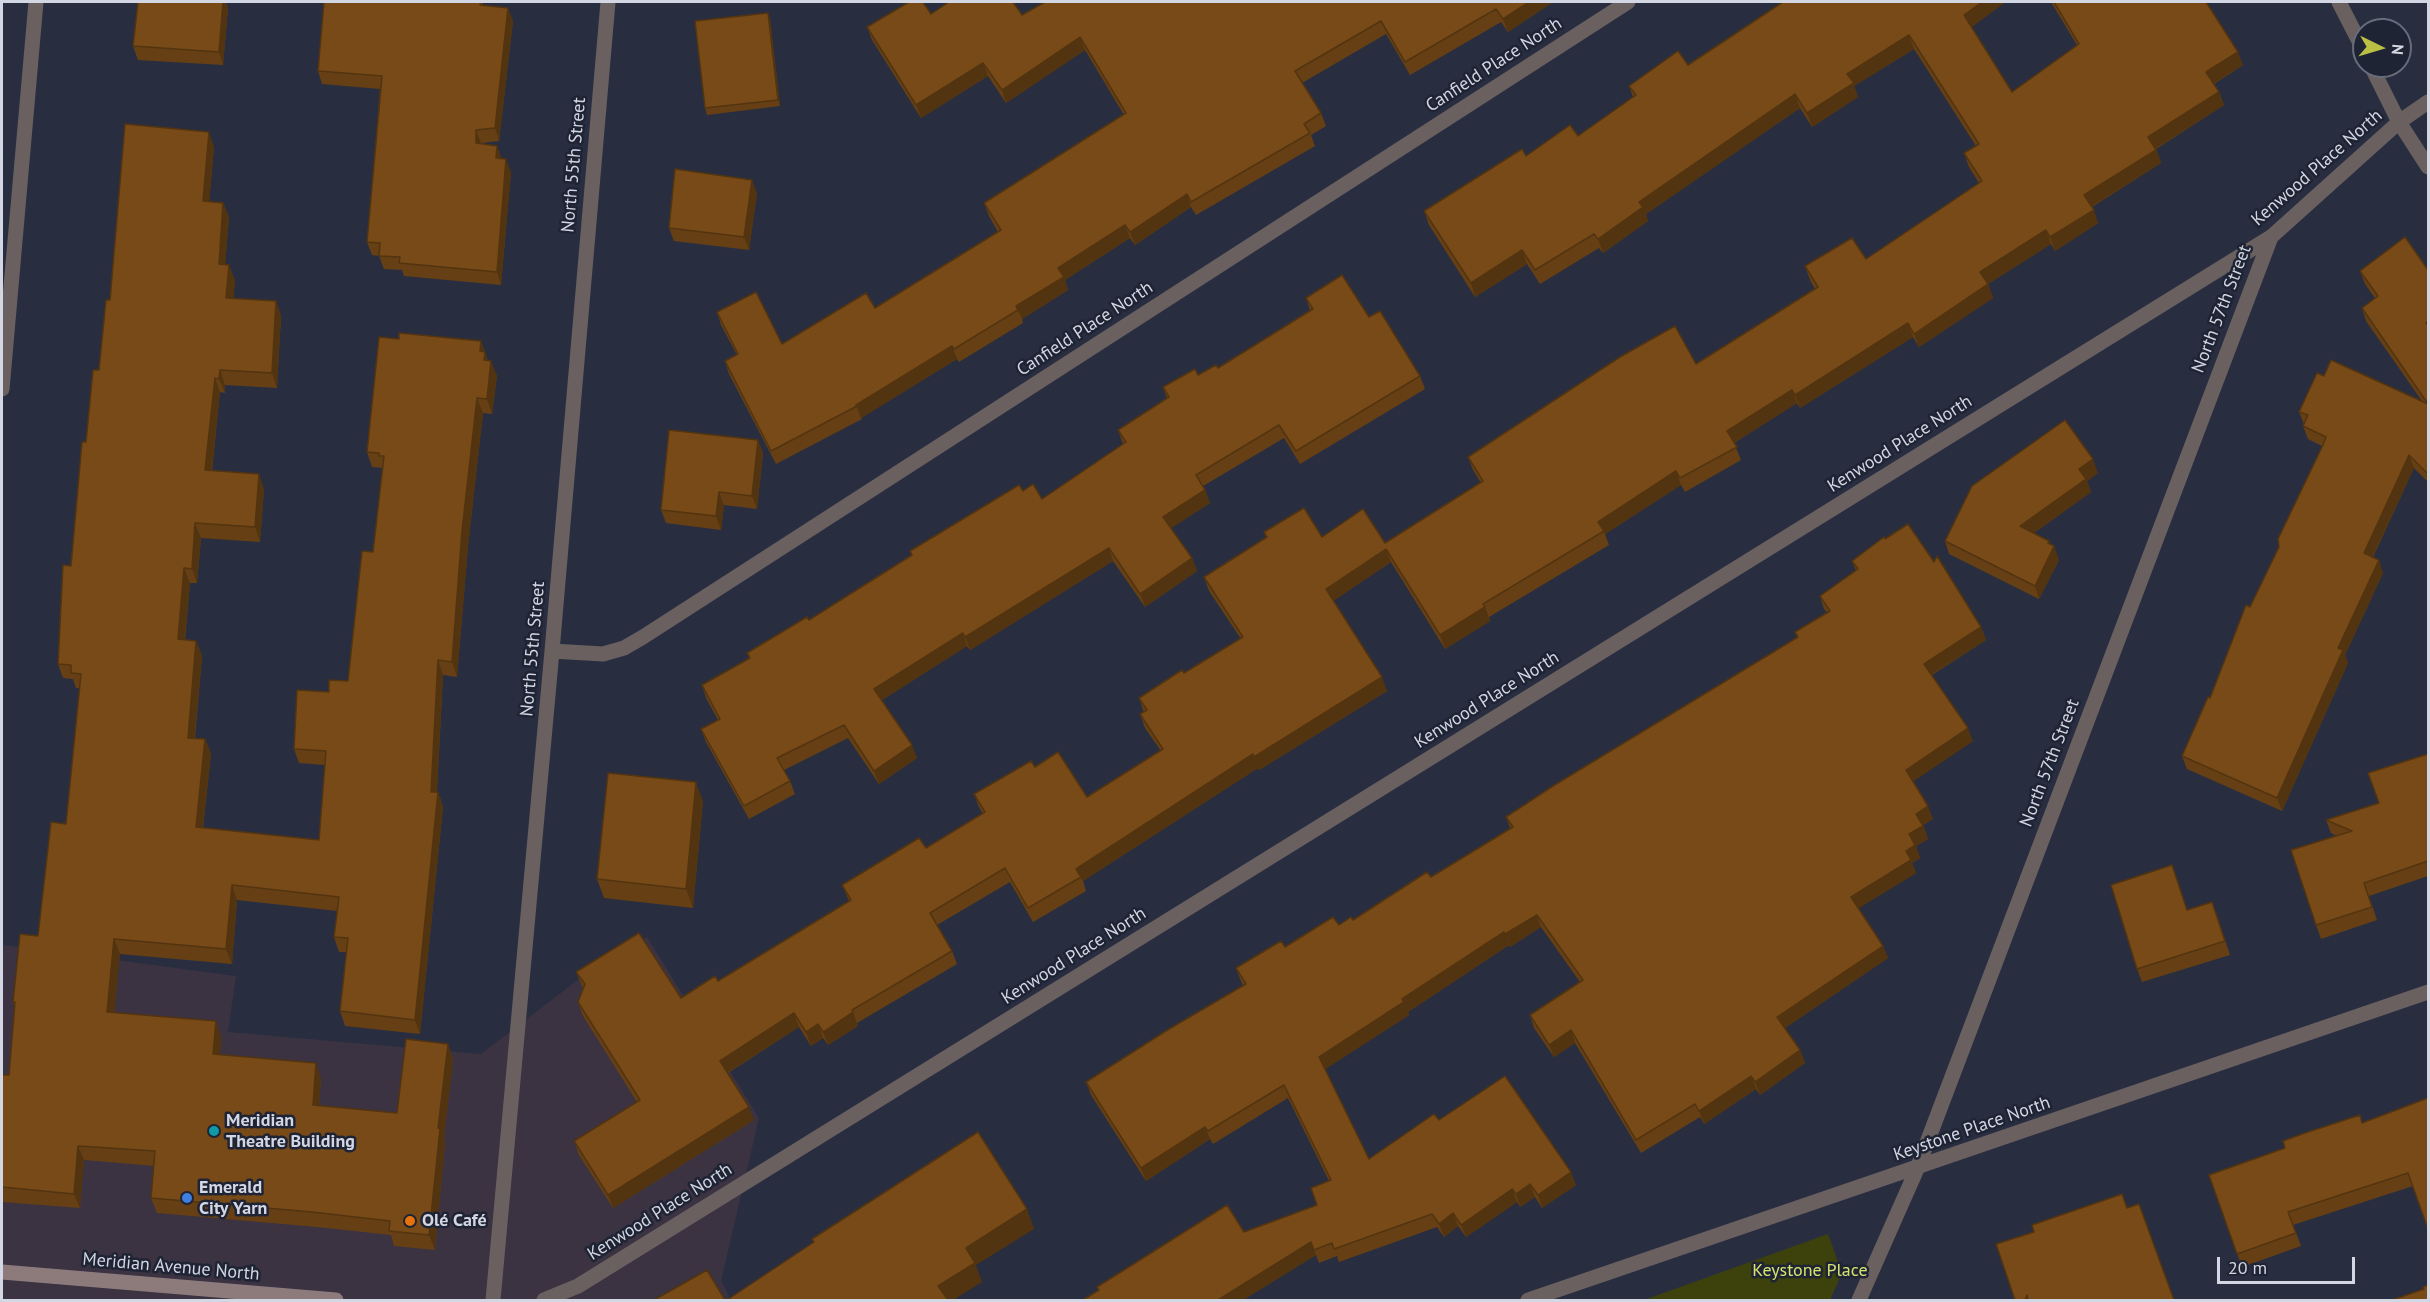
<!DOCTYPE html>
<html>
<head>
<meta charset="utf-8">
<style>
  body { margin:0 }
  #map { position:relative; width:2430px; height:1302px; overflow:hidden; background:#282e40; font-family:"PT Sans",sans-serif }
  canvas { display:block }
  .frame { position:absolute; inset:0; border:3px solid #d3d7e3; pointer-events:none }
  .north { position:absolute; left:2352px; top:18px; width:60px; height:60px; box-sizing:border-box; background:#1f2435; border:2px solid #676c7b; border-radius:50%; rotate:95deg; font-size:16px; font-weight:700; line-height:24px; text-align:center; color:#d3d7e3 }
  .north::after { content:''; display:block; margin:auto; width:21px; height:27px; background:#bbc044; clip-path:polygon(50% 0,100% 100%,50% 72%,0 100%) }
  .scale { position:absolute; left:2217px; top:1257px; width:138px; height:27px; box-sizing:border-box; border:3px solid #d3d7e3; border-top:0; padding-left:8px; font-size:18px; line-height:21px; white-space:nowrap; color:#d3d7e3; -webkit-text-stroke:4px #1f2435; paint-order:stroke }
</style>
</head>
<body>
<div id="map">
<canvas width="2430" height="1302"></canvas>
<div class="frame"></div>
<div class="north">N</div>
<div class="scale">20 m</div>
</div>
<script>
const context = document.querySelector('canvas').getContext('2d');
context.lineJoin = 'round';
function fill(path, color) {
  context.fillStyle = color;
  context.fill(path, 'evenodd');
}
function poly(rows) {
  const path = new Path2D();
  for (const r of rows) {
    path.moveTo(r[0], r[1]);
    for (let i = 2; i < r.length; i += 2) path.lineTo(r[i], r[i + 1]);
  }
  return path;
}
function strokePath(path, color, width, dash) {
  context.strokeStyle = color;
  context.lineWidth = width;
  context.lineCap = dash ? 'butt' : 'round';
  context.setLineDash(dash || []);
  context.stroke(path);
}
function write(font, color, halo, rows, align = 'center') {
  context.font = font + ' "PT Sans",sans-serif';
  context.lineWidth = 5;
  context.setLineDash([]);
  context.textBaseline = 'middle';
  context.strokeStyle = halo;
  context.fillStyle = color;
  for (const [text, x, y, turn = 0] of rows) {
    context.save();
    context.translate(x, y);
    context.rotate((+turn || 0) * Math.PI / 180);
    context.textAlign = isNaN(turn) ? turn : align;
    if (halo) context.strokeText(text, 0, 0);
    context.fillText(text, 0, 0);
    context.restore();
  }
}
fill(poly([
  [647,937,759,1118,721,1281,731,1300,2,1300,3,945,236,976,228,1032,481,1054,579,979]
]), '#3b3242');
fill(poly([
  [1828,1234,1842,1273,1830,1300,1644,1300]
]), '#3d420c');
strokePath(poly([
  [2339,2,2364,51],
  [2371,66,2399,122,2428,167],
  [2,389,36,2],
  [552,651,603,654,624,648,643,637,1628,2],
  [493,1300,552,651,608,2],
  [544,1300,578,1286,2271,237,2399,122,2428,102],
  [1528,1300,2428,992],
  [1859,1300,1917,1169,2271,237]
]), '#6b6060', 15);
strokePath(poly([
  [2,1272,336,1300]
]), '#8d7b7c', 15);
fill(poly([
  [324,2,482,2,483,5,513,21,499,141,481,143,497,146,501,158,511,172,501,285,404,276,402,270,384,269,379,256,372,255,367,242,380,89,322,84,318,71],
  [1045,2,1553,2,1508,32,1501,22,1410,75,1386,34,1302,83,1321,113,1326,126,1311,135,1315,146,1196,215,1191,207,1135,245,1130,238,1065,280,1068,290,1022,319,1023,323,959,362,957,359,861,418,862,419,776,464,729,374,725,361,737,355,721,325,717,312,782,344,875,308,998,232,989,216,984,203,1124,115,1085,50,1006,103,988,76,921,118,872,40,867,27,931,14,1022,15],
  [2051,2,2206,2,2243,65,2214,84,2219,92,2224,105,2156,149,2161,163,2092,207,2098,223,2055,251,2051,244,1988,284,1993,298,1919,347,1913,337,1800,408,1797,403,1734,443,1741,460,1685,492,1681,485,1605,534,1609,545,1489,617,1490,621,1445,649,1391,562,1333,601,1387,691,1259,770,1258,768,1083,881,1086,891,1033,922,1010,882,937,925,952,951,957,964,857,1023,858,1026,828,1045,823,1038,811,1046,799,1027,728,1073,754,1120,613,1208,579,1155,574,1141,637,1102,583,1016,578,1002,583,988,576,972,681,998,718,981,849,901,842,885,926,848,983,814,979,807,974,794,1035,767,1087,797,1161,751,1145,728,1140,714,1144,712,1139,698,1184,673,1241,639,1209,591,1204,577,1266,537,1264,532,1385,543,1481,483,1473,470,1468,457,1696,364,1815,289,1810,280,1805,266,1866,259,1979,183,1969,167,1964,153,1976,146,1914,49,1854,86,1858,97,1812,127,1800,108,1646,214,1648,221,1603,253,1599,248,1540,284,1527,264,1475,297,1429,225,1424,211,1526,156,1578,136,1633,97,1629,86,1688,65,1971,27,2012,92,2077,45],
  [228,8,223,65,138,60,133,46],
  [768,13,770,19,780,106,707,115,705,108],
  [214,147,209,202,223,203,229,217,225,265,235,280,233,299,276,301,281,316,277,388,225,385,225,393,220,392,212,471,264,489,260,542,201,538,197,583,190,583,185,640,196,641,202,656,195,738,205,739,211,754,203,828,319,840,325,765,299,763,294,749,329,692,348,681,373,552,383,468,372,467,367,452,399,339,481,341,488,361,497,376,492,414,483,413,468,546,457,677,443,675,437,792,438,792,443,807,420,1034,345,1026,340,1011,346,952,339,952,334,937,337,911,237,900,232,964,120,954,114,1013,221,1036,220,1055,321,1078,319,1106,397,1113,453,1059,444,1138,445,1143,435,1250,394,1246,391,1235,317,1227,157,1213,151,1198,154,1166,84,1160,80,1208,2,1202,2,1075,9,1075,15,1007,13,1002,38,936,66,824,80,688,76,688,73,679,63,678,58,664,86,442,99,370,110,300],
  [757,193,749,250,674,241,669,228],
  [2428,270,2428,482,2414,468,2373,557,2383,573,2345,655,2348,663,2282,811,2187,769,2182,756,2210,698,2250,607,2279,547,2322,446,2308,439,2303,426,2304,424,2299,412,2324,376,2422,401,2366,321,2362,308,2375,298,2365,284,2360,271],
  [1306,298,1369,317,1420,376,1425,389,1300,464,1284,438,1203,486,1205,490,1210,503,1171,528,1192,558,1197,571,1145,607,1113,561,970,650,967,646,882,700,917,758,879,784,848,738,784,770,790,781,795,794,749,819,706,742,701,729,718,720,706,698,702,685,749,659,747,653,809,620,912,555,910,551,1023,491,1042,499,1123,444,1118,430,1167,399,1163,387,1218,368,1310,310],
  [758,440,763,453,757,509,724,505,721,530,666,523,661,510],
  [2098,473,2087,481,2091,492,2034,533,2049,541,2059,560,2039,599,1949,554,1945,541],
  [1852,561,1981,627,1986,640,1932,675,1973,741,1913,781,1933,819,1923,825,1928,839,1916,846,1920,858,1912,863,1916,873,1858,908,1883,946,1888,958,1785,1028,1800,1050,1805,1063,1760,1095,1756,1089,1704,1124,1700,1117,1641,1153,1575,1043,1554,1057,1534,1028,1530,1015,1580,982,1541,927,1510,947,1509,945,1408,1012,1409,1015,1325,1069,1369,1159,1439,1120,1576,1185,1542,1208,1535,1197,1520,1207,1517,1202,1466,1237,1458,1226,1444,1237,1437,1227,1339,1262,1337,1256,1319,1263,1316,1255,1243,1300,1083,1300,1244,1232,1317,1205,1329,1181,1288,1098,1213,1144,1210,1139,1146,1181,1091,1095,1086,1082,1243,985,1241,981,1236,968,1285,947,1353,920,1431,877,1510,828,1506,817,1797,638,1795,632,1827,612,1824,609,1820,596,1856,571],
  [2428,754,2428,876,2369,896,2377,920,2321,939,2316,925,2337,836,2331,833,2326,820,2379,803],
  [703,801,693,908,604,898,597,879],
  [2177,878,2187,910,2217,915,2230,955,2142,982,2137,969],
  [2428,1098,2428,1230,2413,1186,2293,1225,2301,1246,2242,1267,2209,1175,2285,1148,2363,1122]
]), '#664014');
fill(poly([
  [223,2,226,2,228,8,223,65,219,52],
  [1529,2,1553,2,1508,32,1503,19],
  [1982,2,2006,2,1969,29,1964,15],
  [508,8,513,21,499,141,495,128],
  [768,13,770,19,780,106,778,100],
  [1909,35,1914,49,1854,86,1858,97,1812,127,1807,113,1847,74],
  [1080,37,1085,50,1006,103,1002,90],
  [2238,52,2243,65,2211,85,2206,72],
  [983,63,988,76,921,118,916,105],
  [2219,92,2224,105,2153,150,2148,137],
  [1795,94,1800,108,1646,214,1648,221,1603,253,1598,239,1639,202],
  [476,130,481,143,481,157,476,143],
  [209,132,214,147,208,216,203,201],
  [497,146,502,159,496,158],
  [2156,150,2161,163,2089,208,2084,195],
  [506,159,511,172,501,285,497,272],
  [752,180,757,193,749,250,744,237],
  [1187,194,1191,207,1135,245,1130,232],
  [223,203,229,217,224,279,219,264],
  [2094,210,2098,223,2055,251,2050,237],
  [1125,225,1130,238,1065,280,1068,290,1022,319,1016,306,1058,268],
  [2046,230,2051,244,1985,286,1980,272],
  [1522,250,1527,264,1475,297,1471,283],
  [229,265,235,280,232,313,226,298],
  [1988,284,1993,298,1919,347,1914,334],
  [276,301,281,316,277,388,272,373],
  [1908,323,1913,337,1800,408,1795,395],
  [481,341,490,367,491,361,497,376,492,414,487,399,480,351],
  [952,346,957,359,861,418,856,405],
  [220,370,225,385,225,393,219,379],
  [215,378,220,392,210,485,205,470],
  [1792,390,1797,403,1732,444,1727,431],
  [477,398,483,413,468,546,457,677,452,662,462,531],
  [758,440,763,453,757,509,752,496],
  [2409,455,2414,468,2368,566,2364,553],
  [2093,459,2098,473,2087,481,2091,492,2025,539,2020,526,2079,469],
  [1676,471,1681,485,1605,534,1598,522],
  [259,474,264,489,260,542,255,527],
  [1205,490,1210,503,1168,530,1163,517],
  [719,492,724,505,721,530,716,516],
  [195,523,201,538,197,583,192,569],
  [2049,541,2052,550,2054,546,2059,560,2039,599,2035,586],
  [1109,548,1113,561,970,650,965,637],
  [1386,549,1391,562,1330,603,1326,589],
  [1192,558,1197,571,1145,607,1140,594],
  [2379,560,2383,573,2345,655,2348,663,2282,811,2277,798,2338,648],
  [184,568,190,583,183,654,178,639],
  [1485,607,1490,621,1445,649,1440,635],
  [1981,627,1986,640,1929,676,1924,664],
  [963,633,967,646,879,702,874,689],
  [196,641,202,656,193,752,188,738],
  [438,660,443,675,436,807,431,792],
  [1382,677,1387,691,1259,770,1254,757],
  [1968,728,1973,741,1911,783,1906,770],
  [205,739,211,754,201,842,196,827],
  [912,745,917,758,879,784,874,771],
  [1253,754,1258,768,1083,881,1076,869],
  [696,782,703,801,693,908,686,889],
  [438,792,443,807,420,1034,415,1020],
  [1928,806,1933,819,1921,826,1916,814],
  [1923,826,1928,839,1916,846,1920,858,1912,863,1916,873,1856,910,1851,897,1906,851,1909,834],
  [232,885,237,900,232,964,226,949],
  [1537,915,1541,927,1510,947,1505,934],
  [1504,932,1509,945,1408,1012,1409,1015,1324,1070,1319,1057,1402,999],
  [114,939,120,954,113,1027,107,1012],
  [1883,946,1888,958,1782,1030,1777,1017],
  [853,1012,858,1026,828,1045,823,1032],
  [794,1013,799,1027,725,1074,720,1061],
  [216,1021,221,1036,219,1069,213,1054],
  [818,1024,823,1038,811,1046,806,1032],
  [1571,1030,1575,1043,1554,1057,1549,1045],
  [448,1044,453,1059,444,1138,445,1143,435,1250,429,1235,438,1128],
  [1800,1050,1805,1063,1760,1095,1755,1082],
  [316,1063,321,1078,318,1120,313,1105],
  [1751,1076,1756,1089,1704,1124,1699,1111],
  [749,1107,754,1120,613,1208,608,1195],
  [1205,1127,1210,1139,1146,1181,1141,1168],
  [78,1146,84,1160,80,1208,74,1194],
  [1571,1172,1576,1185,1542,1208,1538,1195],
  [1530,1184,1535,1197,1520,1207,1516,1194],
  [1512,1189,1517,1202,1466,1237,1461,1225],
  [1027,1209,1034,1229,976,1265,982,1282,953,1300,944,1300,938,1286,966,1248],
  [1453,1213,1458,1226,1444,1237,1439,1224],
  [1311,1242,1316,1255,1243,1300,1218,1300]
]), '#533410');
const building = poly([
  [138,2,223,2,219,52,133,46,138,2],
  [324,2,481,2,480,5,508,8,495,128,476,130,476,143,497,146,496,158,506,159,497,272,399,263,400,257,379,256,380,243,367,242,382,76,318,71,324,2],
  [909,2,923,2,931,14,949,2,1013,2,1022,15,1045,2,1529,2,1503,19,1496,9,1405,62,1381,21,1295,71,1321,113,1304,124,1310,133,1191,202,1187,194,1130,232,1125,225,1058,268,1064,277,1016,306,1018,310,954,349,952,346,856,405,857,406,771,451,725,361,738,354,717,312,756,292,782,344,866,293,875,308,1001,230,984,203,1126,113,1080,37,1002,90,983,63,916,105,867,27,909,2],
  [1783,2,1982,2,1964,15,2012,92,2079,44,2054,2,2206,2,2238,52,2206,72,2219,92,2148,137,2156,150,2084,195,2094,210,2050,237,2046,230,1980,272,1988,284,1914,334,1908,323,1795,395,1792,390,1727,431,1737,447,1680,478,1676,471,1598,522,1604,531,1483,604,1485,607,1440,635,1386,549,1326,589,1382,677,1254,757,1253,754,1076,869,1081,877,1028,908,1005,868,930,913,952,951,852,1010,853,1012,823,1032,818,1024,806,1032,794,1013,720,1061,749,1107,608,1195,574,1141,640,1100,578,1002,585,984,576,972,639,933,681,998,715,976,718,981,851,900,842,885,919,838,926,848,985,812,974,794,1031,761,1035,767,1058,752,1087,797,1163,749,1140,714,1147,710,1139,698,1182,670,1184,673,1243,637,1204,577,1267,537,1264,532,1304,508,1322,537,1363,509,1385,543,1483,481,1468,457,1620,357,1675,326,1696,364,1818,287,1805,266,1852,238,1866,259,1982,181,1964,153,1979,144,1909,35,1847,74,1854,83,1807,113,1795,94,1639,202,1643,207,1598,239,1594,234,1535,270,1522,250,1471,283,1424,211,1522,149,1526,156,1570,125,1578,136,1636,95,1629,86,1678,51,1688,65,1783,2],
  [768,13,778,100,705,108,695,21,768,13],
  [125,124,209,132,203,201,223,203,219,264,229,265,226,298,276,301,272,373,220,370,219,379,215,378,205,470,259,474,255,527,195,523,192,569,184,568,178,639,196,641,188,738,205,739,196,827,319,840,326,751,294,749,297,690,329,692,329,680,348,681,362,551,373,552,384,456,379,456,379,453,367,452,379,337,399,339,399,333,481,341,480,351,485,352,484,360,491,361,487,399,477,398,462,531,452,662,438,660,431,792,438,792,415,1020,340,1011,348,938,334,937,339,897,232,885,226,949,114,939,107,1012,216,1021,213,1054,316,1063,313,1105,397,1113,406,1039,448,1044,438,1128,440,1129,429,1235,389,1231,390,1221,312,1212,151,1198,155,1151,78,1146,74,1194,2,1187,2,1075,9,1075,15,1002,13,1002,20,934,38,936,51,822,66,824,81,674,71,673,71,665,58,664,63,565,71,566,82,442,86,442,93,370,99,370,106,300,110,300,125,124],
  [675,169,752,180,744,237,669,228,675,169],
  [2405,237,2428,270,2428,321,2426,323,2428,325,2428,474,2409,455,2364,553,2379,560,2338,648,2343,650,2277,798,2182,756,2208,697,2210,698,2246,605,2250,607,2279,547,2278,539,2323,445,2326,437,2303,426,2308,415,2299,412,2317,373,2324,376,2331,360,2428,404,2362,308,2378,296,2360,271,2405,237],
  [1342,275,1369,317,1380,311,1420,376,1296,451,1279,425,1196,475,1205,490,1163,517,1192,558,1140,594,1109,548,965,637,963,633,874,689,912,745,874,771,844,725,777,758,790,781,744,806,701,729,720,719,702,685,750,658,747,653,807,617,809,620,912,555,910,551,1019,485,1023,491,1033,484,1042,499,1126,442,1118,430,1169,397,1163,387,1195,369,1198,375,1216,365,1218,368,1313,309,1306,298,1342,275],
  [2065,420,2093,459,2079,469,2086,479,2020,526,2049,541,2048,543,2054,546,2035,586,1945,541,1972,486,2065,420],
  [669,430,758,440,752,496,719,492,716,516,661,510,669,430],
  [1908,524,1934,562,1937,556,1981,627,1924,664,1968,728,1906,770,1928,806,1916,814,1923,826,1909,834,1915,845,1906,851,1911,860,1851,897,1883,946,1777,1017,1800,1050,1755,1082,1751,1076,1699,1111,1695,1104,1636,1140,1571,1030,1549,1045,1530,1015,1583,980,1537,915,1505,934,1504,932,1402,999,1404,1002,1319,1057,1369,1159,1434,1114,1439,1120,1505,1076,1571,1172,1538,1195,1530,1184,1516,1194,1512,1189,1461,1225,1453,1213,1439,1224,1432,1214,1334,1249,1332,1243,1314,1250,1311,1242,1218,1300,1083,1300,1099,1290,1097,1287,1227,1205,1244,1232,1317,1205,1311,1188,1331,1180,1284,1085,1208,1131,1205,1127,1141,1168,1086,1082,1169,1029,1246,984,1236,968,1281,941,1285,947,1333,917,1339,925,1351,917,1353,920,1427,872,1431,877,1513,827,1506,817,1553,786,1798,637,1795,632,1830,611,1820,596,1858,569,1852,561,1884,537,1885,539,1908,524],
  [2428,754,2428,861,2364,883,2372,907,2316,925,2291,850,2352,831,2326,820,2379,803,2368,773,2428,754],
  [608,773,696,782,686,889,597,879,608,773],
  [2172,865,2187,910,2212,902,2225,941,2137,969,2111,885,2172,865],
  [2428,1098,2428,1225,2427,1226,2408,1173,2288,1212,2296,1233,2237,1254,2209,1175,2285,1148,2283,1141,2305,1133,2360,1115,2362,1123,2428,1098],
  [978,1132,1027,1209,966,1248,975,1263,938,1286,948,1300,727,1300,814,1242,812,1239,978,1132],
  [2122,1194,2127,1208,2139,1204,2174,1300,2028,1300,2027,1295,2025,1300,2015,1300,1996,1244,2034,1232,2032,1225,2122,1194],
  [707,1270,725,1300,654,1300,707,1270],
  [2428,1285,2428,1300,2392,1300,2424,1289,2423,1287,2428,1285]
]);
fill(building, '#774a17');
strokePath(building, '#533410', 1.5);
for (const [x, y, r, color] of [
  [214,1131,6,"#0f9aa8"],
  [187,1198,6,"#3f7fe0"],
  [410,1221,6,"#e8710a"]
]) {
  const dot = new Path2D();
  dot.arc(x, y, r, 0, 2 * Math.PI);
  context.fillStyle = color;
  context.fill(dot);
  strokePath(dot, '#1f2435', 2);
}
write('18px', '#d3d7e3', '#1f2435', [
  ["Canfield Place North",1494,65,-33],
  ["North 55th Street",574,165,-85],
  ["Kenwood Place North",2317,168,-41],
  ["North 57th Street",2222,309,-69],
  ["Canfield Place North",1085,329,-33],
  ["Kenwood Place North",1900,444,-32],
  ["North 55th Street",533,649,-85],
  ["Kenwood Place North",1487,700,-32],
  ["North 57th Street",2050,763,-69],
  ["Kenwood Place North",1074,956,-32],
  ["Keystone Place North",1972,1129,-19],
  ["Kenwood Place North",660,1212,-32],
  ["Meridian Avenue North",171,1267,5]
]);
write('bold 18px', '#d3d7e3', '#1f2435', [
  ["Meridian",226,1121],
  ["Theatre Building",226,1142],
  ["Emerald",199,1188],
  ["City Yarn",199,1209],
  ["Olé Café",422,1221]
], 'left');
write('18px', '#d6e370', '#1f2435', [
  ["Keystone Place",1810,1271]
]);
</script>
</body>
</html>
